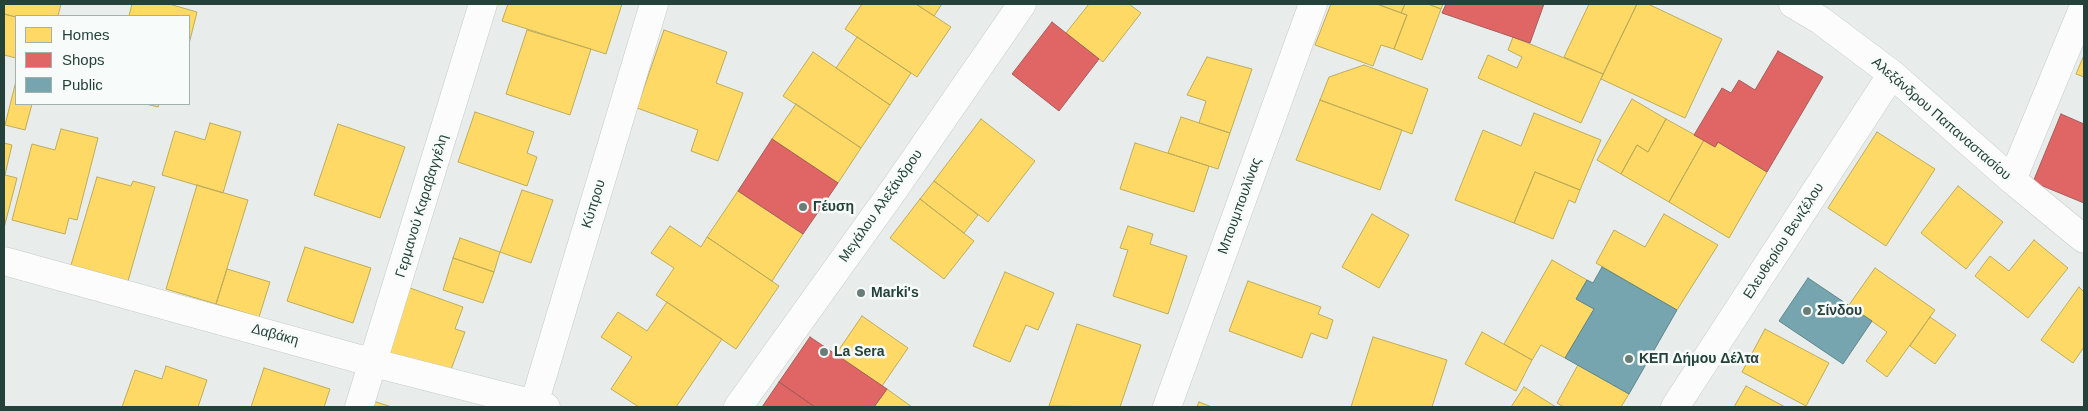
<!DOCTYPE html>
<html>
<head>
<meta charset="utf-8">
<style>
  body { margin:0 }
  #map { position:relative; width:2088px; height:411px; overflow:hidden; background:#e8edeb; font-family:Arial,sans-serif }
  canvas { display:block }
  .frame { position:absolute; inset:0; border:5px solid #24423a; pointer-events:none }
  .legend { position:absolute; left:15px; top:15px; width:175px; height:90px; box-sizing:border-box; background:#f7fbf9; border:1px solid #a3b1ad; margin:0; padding:6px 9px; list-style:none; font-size:15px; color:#24423a }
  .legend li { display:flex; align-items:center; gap:10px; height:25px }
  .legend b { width:25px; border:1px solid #a3b1ad }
</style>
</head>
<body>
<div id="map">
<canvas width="2088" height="411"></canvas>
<div class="frame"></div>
<ul class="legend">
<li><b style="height:14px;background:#ffd966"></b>Homes</li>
<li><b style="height:14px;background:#e06666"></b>Shops</li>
<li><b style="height:14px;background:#76a5af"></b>Public</li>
</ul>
</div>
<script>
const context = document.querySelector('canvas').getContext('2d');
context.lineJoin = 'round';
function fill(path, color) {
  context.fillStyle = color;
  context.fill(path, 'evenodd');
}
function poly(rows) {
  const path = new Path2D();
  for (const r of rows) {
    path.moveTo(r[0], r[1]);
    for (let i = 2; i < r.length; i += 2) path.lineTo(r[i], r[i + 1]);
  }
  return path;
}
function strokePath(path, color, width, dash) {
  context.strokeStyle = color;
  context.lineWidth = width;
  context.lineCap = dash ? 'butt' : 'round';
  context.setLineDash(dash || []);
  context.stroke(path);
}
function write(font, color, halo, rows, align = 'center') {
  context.font = font + ' Arial,sans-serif';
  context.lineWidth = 5;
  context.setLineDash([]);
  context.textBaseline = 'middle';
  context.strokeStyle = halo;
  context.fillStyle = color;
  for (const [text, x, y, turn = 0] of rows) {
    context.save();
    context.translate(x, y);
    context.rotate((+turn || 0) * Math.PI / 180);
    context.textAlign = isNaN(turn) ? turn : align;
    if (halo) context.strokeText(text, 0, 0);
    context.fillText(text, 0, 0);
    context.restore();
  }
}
const homes = poly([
  [4,4,61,4,58,16,16,17,4,14,4,4],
  [132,4,169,4,197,12,189,44,189,16,129,16,132,4],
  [508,4,622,4,606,54,502,21,508,4],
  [862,4,916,4,951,27,917,77,845,29,862,4],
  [916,4,942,4,934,16,916,4],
  [1089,4,1129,4,1141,13,1103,62,1066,33,1089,4],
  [1331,4,1377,4,1407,15,1394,49,1381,45,1373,66,1315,45,1331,4],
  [1377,4,1405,4,1401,13,1377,4],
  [1405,4,1428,4,1441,9,1422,60,1394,49,1407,15,1401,13,1405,4],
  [1428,4,1443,4,1441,9,1428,4],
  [1589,4,1637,4,1603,74,1564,57,1589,4],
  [1637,4,1648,4,1722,39,1685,118,1601,79,1637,4],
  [4,14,16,17,16,58,4,55,4,14],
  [527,30,591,49,570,115,506,94,527,30],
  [664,30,727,52,716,83,743,93,718,161,691,151,698,130,637,108,664,30],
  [857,37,911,73,890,105,836,68,857,37],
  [1513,37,1603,74,1581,123,1478,78,1488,55,1517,68,1522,57,1508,50,1513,37],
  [813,52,890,105,861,148,783,96,813,52],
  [2084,55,2084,77,2076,74,2084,55],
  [1207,57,1252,69,1230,133,1199,123,1206,101,1187,95,1207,57],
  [1364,65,1428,89,1412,134,1320,100,1329,77,1364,65],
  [16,81,16,104,32,104,25,130,5,125,16,81],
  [1632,99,1666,119,1648,152,1637,145,1621,174,1597,160,1632,99],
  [1320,100,1402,130,1380,190,1296,160,1320,100],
  [146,104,159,104,158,107,146,104],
  [796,104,861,148,838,183,772,139,796,104],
  [475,112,534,132,527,153,537,157,527,186,458,162,475,112],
  [1534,113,1601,140,1580,190,1535,172,1514,223,1455,200,1483,130,1521,146,1534,113],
  [1181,117,1230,133,1218,169,1168,153,1181,117],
  [981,119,1035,161,988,222,934,181,981,119],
  [1666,119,1704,140,1669,202,1621,174,1637,145,1648,152,1666,119],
  [210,123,241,132,223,193,162,175,175,131,205,140,210,123],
  [338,124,405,147,380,218,314,195,338,124],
  [61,129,98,138,77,220,69,218,65,234,12,220,32,144,55,150,61,129],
  [1877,132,1935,169,1886,246,1828,208,1877,132],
  [1704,140,1715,147,1718,142,1767,172,1729,238,1669,202,1704,140],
  [4,143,12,145,5,175,17,178,4,228,4,143],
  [1135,143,1209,166,1194,212,1120,189,1135,143],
  [1535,172,1580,190,1575,203,1569,200,1553,239,1514,223,1535,172],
  [97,177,131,186,133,181,155,187,128,281,71,265,97,177],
  [934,181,978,215,964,233,920,199,934,181],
  [197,185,248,200,216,304,166,289,197,185],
  [1958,186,2003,222,1966,269,1921,233,1958,186],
  [522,190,553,200,531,263,500,252,522,190],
  [738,191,803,234,772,281,707,237,738,191],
  [920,199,974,241,944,279,890,238,920,199],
  [1372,214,1409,235,1379,288,1342,267,1372,214],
  [1664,214,1718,245,1677,310,1596,263,1614,230,1645,247,1664,214],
  [670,226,701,247,707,237,779,286,736,349,656,295,674,268,651,253,670,226],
  [1128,226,1153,234,1150,244,1187,256,1168,314,1113,296,1128,250,1120,248,1128,226],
  [460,238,500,252,494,272,453,258,460,238],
  [2034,240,2068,268,2028,318,1975,276,1990,256,2009,271,2034,240],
  [305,247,371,268,353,323,287,301,305,247],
  [453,258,494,272,483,303,443,290,453,258],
  [1552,260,1587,280,1576,299,1594,309,1565,358,1541,345,1532,360,1504,344,1552,260],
  [1875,268,1935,310,1887,377,1866,361,1887,332,1849,305,1875,268],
  [227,269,270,282,259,317,216,304,227,269],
  [1005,272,1054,293,1038,330,1026,325,1010,362,973,346,1005,272],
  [1248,281,1321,307,1318,314,1333,320,1327,339,1311,333,1302,358,1229,331,1248,281],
  [2079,287,2084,292,2084,347,2073,363,2041,340,2079,287],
  [410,288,463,307,455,329,465,332,449,375,387,352,410,288],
  [667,302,722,339,676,407,639,407,611,389,632,357,601,337,618,312,647,331,667,302],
  [862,316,908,348,882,386,836,354,862,316],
  [1930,317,1956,335,1935,364,1910,346,1930,317],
  [1077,324,1141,345,1120,407,1049,406,1077,324],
  [1765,329,1829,363,1806,406,1742,372,1765,329],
  [1482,332,1532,360,1516,391,1465,364,1482,332],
  [1373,337,1447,360,1432,407,1351,407,1373,337],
  [1578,365,1629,394,1621,407,1564,407,1557,403,1578,365],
  [166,366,207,380,198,407,122,407,135,370,162,379,166,366],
  [264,368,330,389,324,407,251,407,264,368],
  [1746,386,1785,407,1734,407,1746,386],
  [1524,387,1556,407,1511,407,1524,387],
  [887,389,912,407,874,407,887,389],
  [373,401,392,407,371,407,373,401],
  [1199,402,1212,407,1197,407,1199,402]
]);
fill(homes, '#ffd966');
strokePath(homes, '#bdac59', 1);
const shops = poly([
  [1446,4,1544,4,1530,43,1442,13,1446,4],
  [1052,22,1099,59,1059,111,1012,74,1052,22],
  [1778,51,1823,77,1767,172,1718,142,1715,147,1694,135,1722,88,1731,93,1739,80,1755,90,1778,51],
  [2061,114,2084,124,2084,203,2033,182,2061,114],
  [772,139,838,183,803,234,738,191,772,139],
  [810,337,887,389,874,407,815,407,779,382,810,337],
  [779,382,815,407,762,407,779,382]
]);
fill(shops, '#e06666');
strokePath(shops, '#a85b59', 1);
const public = poly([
  [1602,267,1677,310,1629,394,1565,358,1594,309,1576,299,1587,280,1593,283,1602,267],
  [1808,278,1872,321,1843,364,1779,321,1808,278]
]);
fill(public, '#76a5af');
strokePath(public, '#5d878c', 1);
const minor = poly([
  [1793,4,1820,20,1892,74,2012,180,2084,239],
  [2012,180,2084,6],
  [4,261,374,363,546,407],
  [534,404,654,4],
  [359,407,483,4],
  [738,407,895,188,1022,4],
  [1167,407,1313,4],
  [1675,407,1892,74]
]);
strokePath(minor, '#c5cac8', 29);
strokePath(minor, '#fcfcfc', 28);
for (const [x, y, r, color] of [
  [803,207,5,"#697e78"],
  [861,293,5,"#697e78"],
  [1807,311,5,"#697e78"],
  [824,352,5,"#697e78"],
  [1629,359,5,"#697e78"]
]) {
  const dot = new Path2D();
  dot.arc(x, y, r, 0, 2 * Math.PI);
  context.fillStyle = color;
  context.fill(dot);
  strokePath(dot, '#f7fbf9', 2);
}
write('14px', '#24423a', '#f7fbf9', [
  ["Αλεξάνδρου Παπαναστασίου",1941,119,41],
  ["Κύπρου",594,204,-73],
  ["Γερμανού Καραβαγγέλη",422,206,-73],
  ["Μεγάλου Αλεξάνδρου",881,206,-55],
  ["Μπουμπουλίνας",1240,206,-70],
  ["Ελευθερίου Βενιζέλου",1784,241,-57],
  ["Δαβάκη",275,335,15]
]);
write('bold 14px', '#24423a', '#f7fbf9', [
  ["Γέυση",813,207],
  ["Marki's",871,293],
  ["Σίνδου",1817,311],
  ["La Sera",834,352],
  ["ΚΕΠ Δήμου Δέλτα",1639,359]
], 'left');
</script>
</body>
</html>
